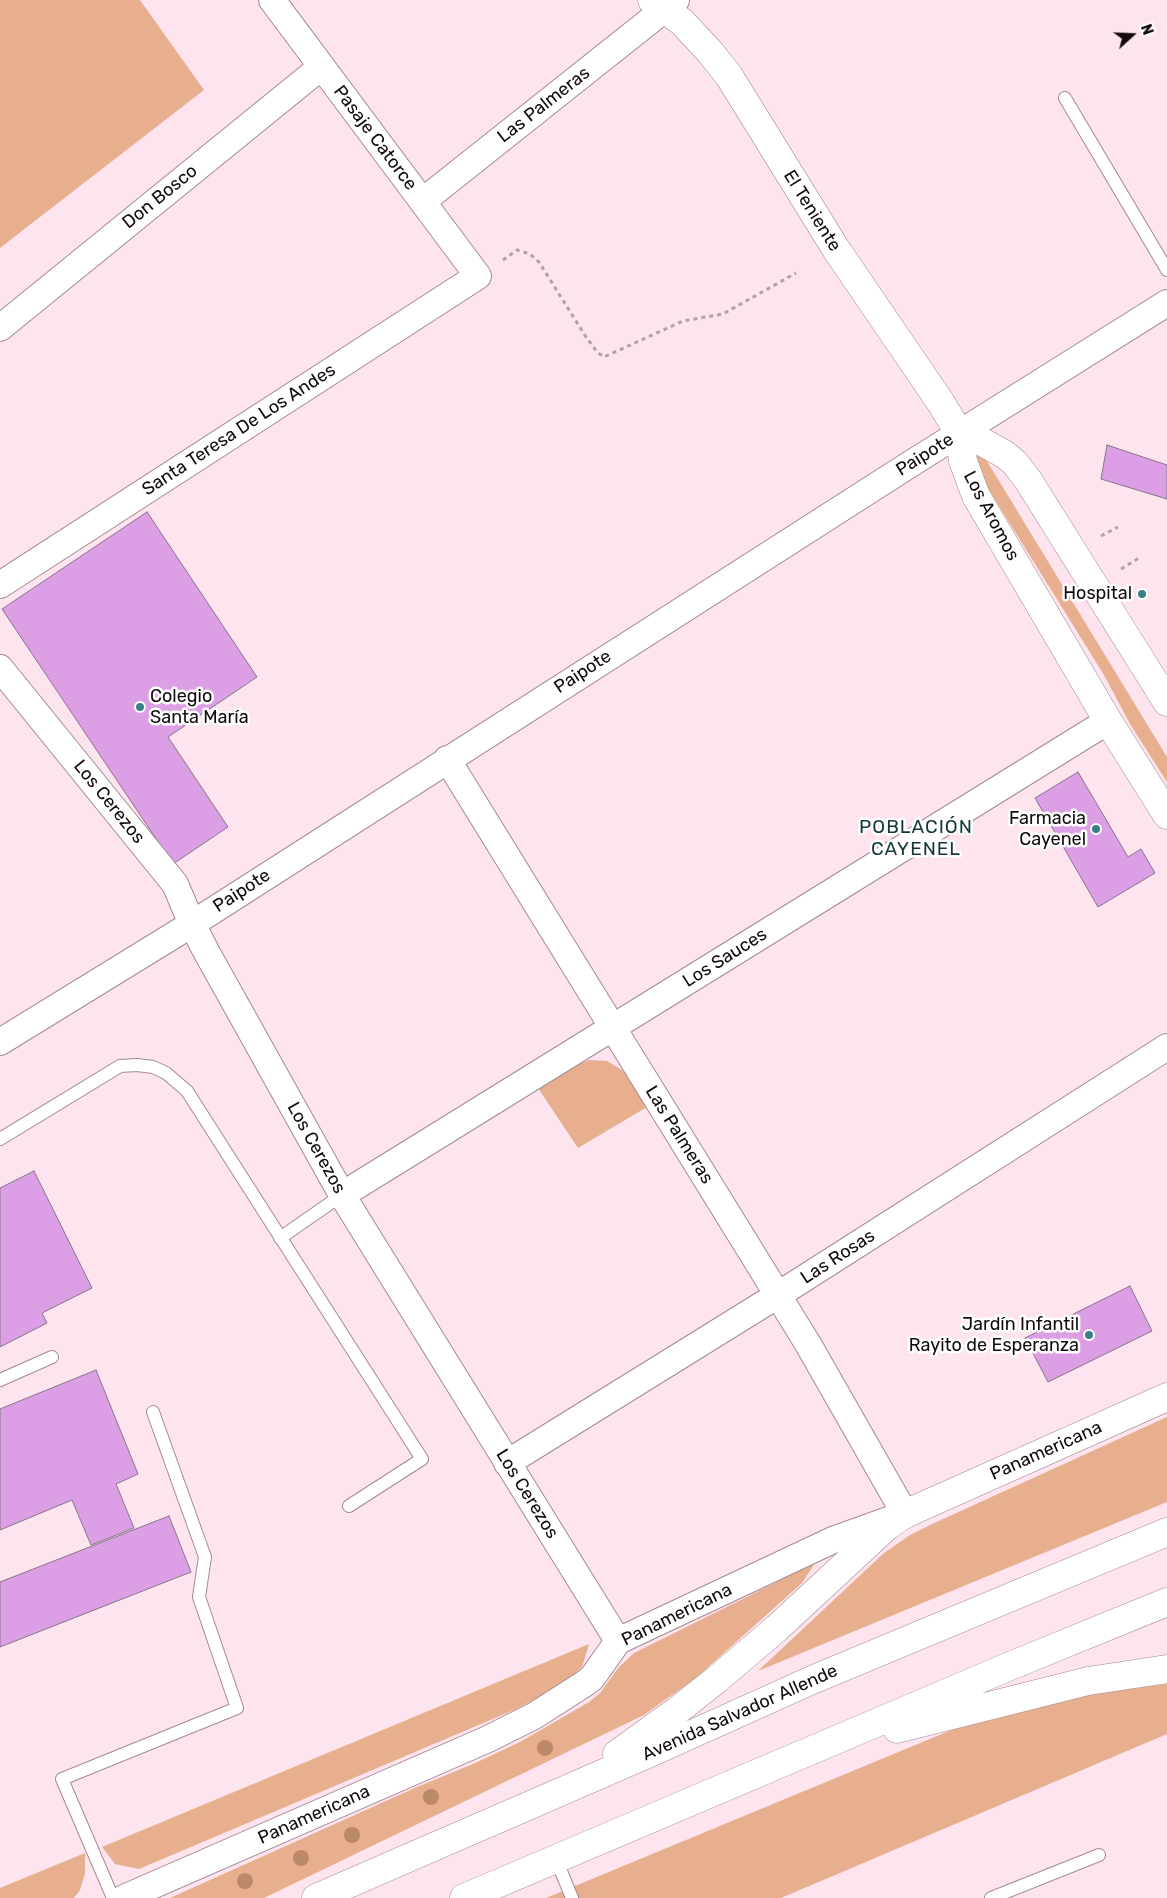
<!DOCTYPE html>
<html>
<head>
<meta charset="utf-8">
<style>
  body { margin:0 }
  #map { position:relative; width:1167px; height:1898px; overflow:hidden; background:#fee4ee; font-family:Rubik,sans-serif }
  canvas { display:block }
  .north { position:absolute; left:1107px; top:10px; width:50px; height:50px; -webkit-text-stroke:4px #fff; paint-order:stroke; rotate:70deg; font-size:14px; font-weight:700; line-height:20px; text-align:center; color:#120a0e }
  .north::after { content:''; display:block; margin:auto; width:18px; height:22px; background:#120a0e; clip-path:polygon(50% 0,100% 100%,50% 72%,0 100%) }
</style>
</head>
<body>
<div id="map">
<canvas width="1167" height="1898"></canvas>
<div class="north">N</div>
</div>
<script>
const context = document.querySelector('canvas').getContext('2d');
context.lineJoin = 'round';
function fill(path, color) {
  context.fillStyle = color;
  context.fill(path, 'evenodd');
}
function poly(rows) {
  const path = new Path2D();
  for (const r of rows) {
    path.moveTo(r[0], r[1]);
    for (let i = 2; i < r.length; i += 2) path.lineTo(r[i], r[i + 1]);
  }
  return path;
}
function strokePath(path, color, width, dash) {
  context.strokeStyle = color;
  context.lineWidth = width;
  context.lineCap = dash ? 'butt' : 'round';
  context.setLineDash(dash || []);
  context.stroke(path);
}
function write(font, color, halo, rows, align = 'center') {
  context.font = font + ' Rubik,sans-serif';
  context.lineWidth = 5;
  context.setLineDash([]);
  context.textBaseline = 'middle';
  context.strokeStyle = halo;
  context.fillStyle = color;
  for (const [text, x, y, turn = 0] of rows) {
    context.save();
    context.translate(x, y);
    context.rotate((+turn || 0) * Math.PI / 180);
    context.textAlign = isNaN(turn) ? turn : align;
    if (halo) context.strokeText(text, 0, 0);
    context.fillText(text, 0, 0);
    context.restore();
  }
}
fill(poly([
  [0,0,140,0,204,90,0,248],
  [971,451,982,453,1167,757,1167,782,1130,724,1104,675,971,461],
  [589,1060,607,1061,622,1070,633,1083,647,1107,578,1148,538,1088,575,1066],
  [1167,1417,1167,1502,758,1671,884,1553,910,1535,930,1525],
  [815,1563,802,1583,697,1677,644,1715,264,1898,170,1898,417,1787,473,1764,520,1742,589,1702,600,1693,619,1667,634,1653],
  [589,1644,582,1667,571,1677,551,1691,514,1710,139,1869,115,1864,102,1847],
  [1167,1684,1167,1734,781,1898,546,1898,954,1729,1075,1696],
  [85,1853,85,1873,80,1890,74,1898,0,1898,0,1888]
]), '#e8af8e');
const building = poly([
  [1107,445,1167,465,1167,499,1101,479,1107,445],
  [147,512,257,677,168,737,228,827,173,864,2,609,147,512],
  [1078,772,1128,857,1141,849,1155,873,1098,907,1035,798,1078,772],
  [34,1171,92,1288,42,1313,47,1323,0,1347,0,1188,34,1171],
  [1130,1286,1152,1331,1048,1382,1025,1338,1130,1286],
  [96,1370,138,1474,116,1484,134,1528,91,1545,72,1500,0,1530,0,1409,96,1370],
  [169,1516,191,1572,0,1647,0,1582,169,1516]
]);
fill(building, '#dc9ee4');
strokePath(building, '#857687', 1);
const lane = poly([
  [1065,98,1167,270],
  [0,1139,120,1066,137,1065,153,1067,166,1073,187,1091,422,1459,349,1506],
  [280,1238,342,1195],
  [0,1380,52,1357],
  [556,1859,572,1898],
  [113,1898,62,1779,237,1708,199,1597,205,1557,153,1412],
  [991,1898,1099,1855]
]);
const street = poly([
  [423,201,676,0],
  [0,328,321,67],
  [0,585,478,276,272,0],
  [0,668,175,884,192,924,207,953,342,1195,618,1641],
  [0,1042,192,924,912,463,1167,303],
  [342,1195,1108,721],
  [507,1463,778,1295,1167,1047],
  [124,1898,488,1739,534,1716,584,1684,592,1678,618,1641,833,1540,905,1514,808,1344,447,759]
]);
const secondary = poly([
  [652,0,682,22,711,53,729,76,836,249,941,403,959,433,963,461,976,496,1108,721,1167,815],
  [959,433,975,438,1004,454,1015,463,1028,480,1167,702],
  [905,1514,1167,1397]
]);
const highway = poly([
  [897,1729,1088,1681,1167,1669],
  [617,1754,678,1710,716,1680,777,1628,887,1526,905,1514],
  [316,1898,650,1753,812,1680,1167,1532],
  [464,1898,1010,1666,1167,1602]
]);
strokePath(lane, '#a28a94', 14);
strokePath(street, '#a28a94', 28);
strokePath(secondary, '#a28a94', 29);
strokePath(highway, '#a28a94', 29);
strokePath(poly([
  [503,260,517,250,530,254,539,262,586,337,597,352,604,357,683,321,723,314,796,273],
  [1101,536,1118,527],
  [1121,569,1139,558]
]), '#b5a0a8', 3, [4, 4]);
strokePath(lane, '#fff', 12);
strokePath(street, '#fff', 26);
strokePath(secondary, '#fff', 28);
strokePath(highway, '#fff', 28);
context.fillStyle = '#bd896b';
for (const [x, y] of [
  [545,1748],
  [431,1797],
  [352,1835],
  [301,1858],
  [245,1881]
]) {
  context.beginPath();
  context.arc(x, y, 8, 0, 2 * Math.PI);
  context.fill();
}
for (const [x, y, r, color] of [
  [1142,594,5,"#388087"],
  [140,707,5,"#388087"],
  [1096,829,5,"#388087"],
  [1089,1335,5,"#388087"]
]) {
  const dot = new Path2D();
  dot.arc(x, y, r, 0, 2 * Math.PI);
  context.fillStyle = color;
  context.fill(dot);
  strokePath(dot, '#fff', 2);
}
write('18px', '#120a0e', '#fff', [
  ["Las Palmeras",544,105,-38],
  ["Pasaje Catorce",375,138,53],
  ["Don Bosco",160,197,-39],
  ["El Teniente",812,211,58],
  ["Santa Teresa De Los Andes",239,430,-33],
  ["Paipote",925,455,-32],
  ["Los Aromos",991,516,62],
  ["Paipote",583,672,-33],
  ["Los Cerezos",109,802,51],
  ["Paipote",242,891,-33],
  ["Los Sauces",725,958,-32],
  ["Las Palmeras",679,1135,58],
  ["Los Cerezos",316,1148,61],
  ["Las Rosas",838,1257,-33],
  ["Panamericana",1046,1451,-24],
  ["Los Cerezos",527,1494,58],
  ["Panamericana",677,1615,-26],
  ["Avenida Salvador Allende",740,1713,-24],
  ["Panamericana",314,1815,-24]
]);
write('18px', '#120a0e', '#fff', [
  ["Hospital",1132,594],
  ["Colegio",150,697,"left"],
  ["Santa María",150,718,"left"],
  ["Farmacia",1086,819],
  ["Cayenel",1086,840],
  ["Jardín Infantil",1079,1325],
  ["Rayito de Esperanza",1079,1346]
], 'right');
context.letterSpacing = '1px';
write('19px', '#15373a', '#fff', [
  ["POBLACIÓN",916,828],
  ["CAYENEL",916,850]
]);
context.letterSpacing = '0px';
</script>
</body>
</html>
